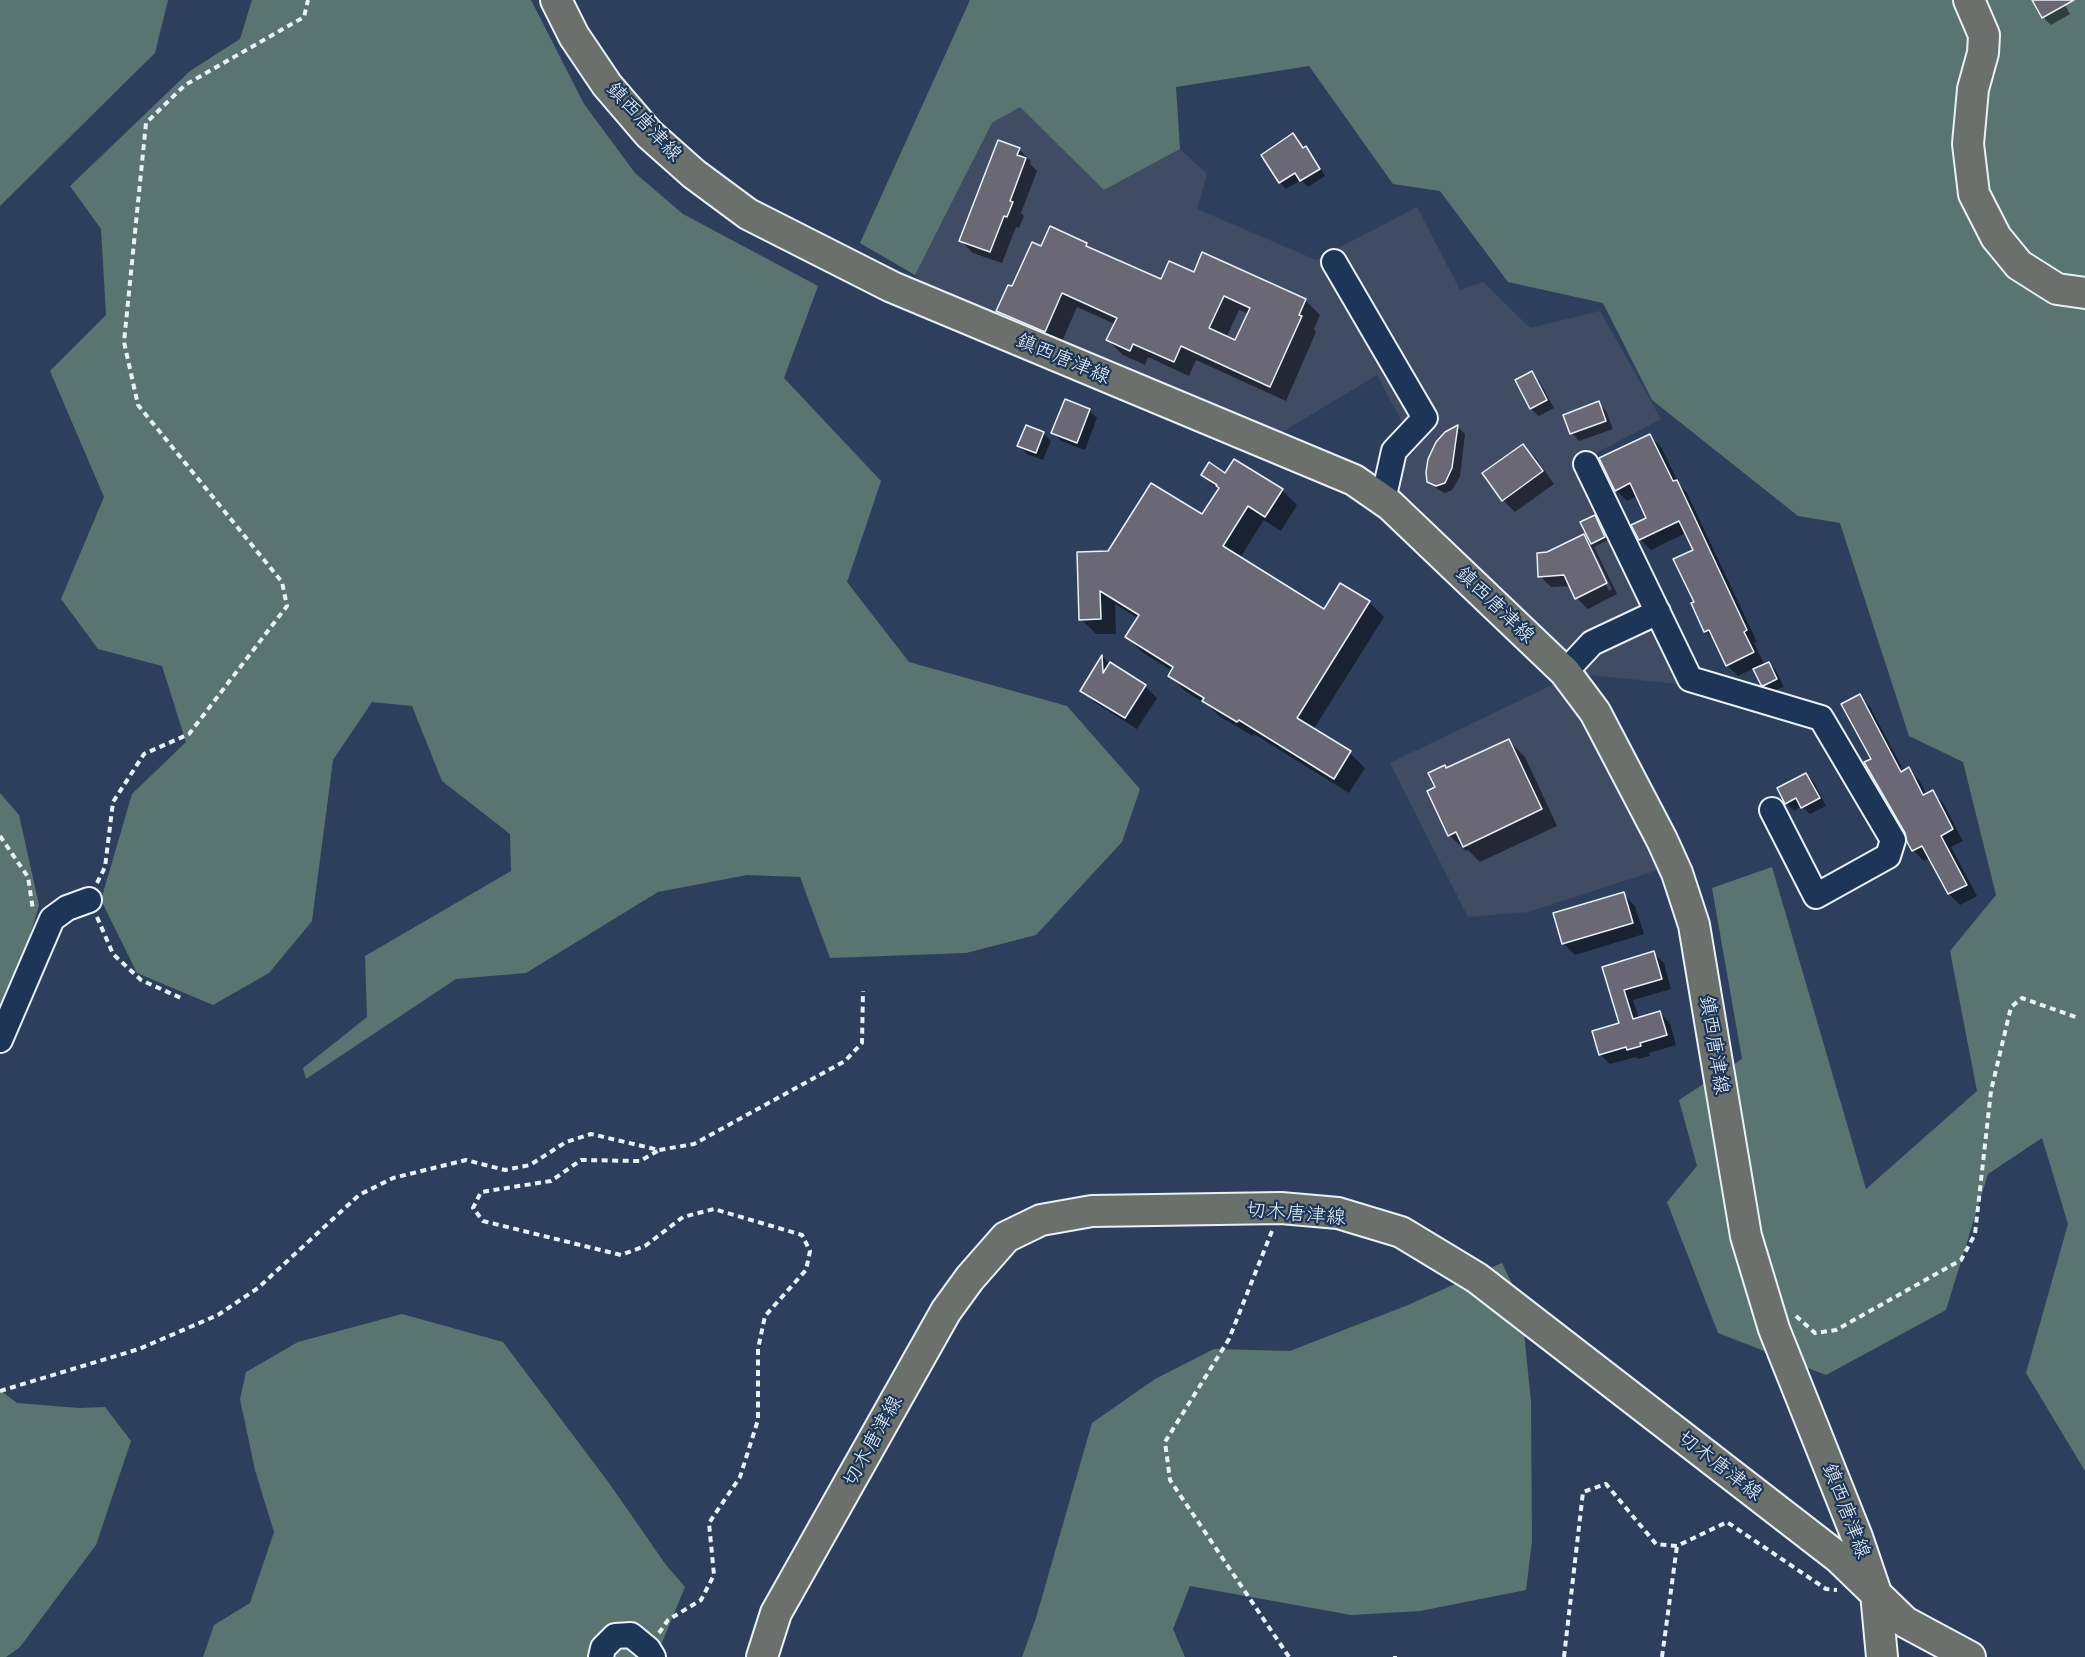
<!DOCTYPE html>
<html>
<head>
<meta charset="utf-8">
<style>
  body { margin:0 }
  canvas { display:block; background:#2d3f5d }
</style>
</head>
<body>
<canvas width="2085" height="1657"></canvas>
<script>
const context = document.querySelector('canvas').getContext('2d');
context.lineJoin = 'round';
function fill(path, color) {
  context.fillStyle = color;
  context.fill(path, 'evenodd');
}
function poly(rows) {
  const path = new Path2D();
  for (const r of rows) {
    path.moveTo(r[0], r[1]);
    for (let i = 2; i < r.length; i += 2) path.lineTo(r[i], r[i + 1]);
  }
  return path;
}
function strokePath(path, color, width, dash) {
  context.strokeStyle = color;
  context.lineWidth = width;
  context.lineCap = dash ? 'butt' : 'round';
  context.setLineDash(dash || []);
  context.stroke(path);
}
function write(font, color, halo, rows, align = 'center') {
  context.font = font + ' "Comic Neue","Klee One",sans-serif';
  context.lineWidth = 4.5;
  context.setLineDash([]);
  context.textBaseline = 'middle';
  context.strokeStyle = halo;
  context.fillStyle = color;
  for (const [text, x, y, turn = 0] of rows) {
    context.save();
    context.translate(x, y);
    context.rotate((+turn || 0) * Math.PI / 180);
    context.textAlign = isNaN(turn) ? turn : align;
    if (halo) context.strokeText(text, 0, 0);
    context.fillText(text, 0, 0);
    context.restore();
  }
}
fill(poly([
  [1020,107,1104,190,1180,149,1207,174,1197,209,1316,260,1417,207,1460,290,1483,282,1530,328,1600,311,1661,419,1579,462,1685,685,1582,674,1374,477,1402,422,1377,375,1277,435,926,290,915,275,992,123],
  [1554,684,1591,725,1658,870,1528,912,1468,917,1390,763]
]), '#404b64');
fill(poly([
  [0,0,168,0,155,53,0,206],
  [252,0,531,0,584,104,635,173,683,214,818,286,784,378,881,481,847,582,909,662,1067,706,1140,789,1122,842,1036,935,966,953,830,958,800,877,747,875,658,892,526,973,456,979,306,1079,303,1068,367,1017,365,956,511,871,510,834,442,781,412,706,372,702,333,760,312,921,269,973,213,1005,137,973,101,900,132,794,186,742,162,666,98,649,61,599,104,497,50,371,106,315,101,229,70,186,190,71,240,39],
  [970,0,2085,0,2085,1471,2026,1373,2068,1224,2042,1138,1988,1174,1946,1310,1826,1375,1718,1333,1667,1202,1697,1166,1679,1100,1742,1059,1712,888,1772,867,1866,1189,1977,1091,1950,951,1996,895,1963,762,1909,736,1840,523,1798,516,1652,400,1603,303,1508,282,1440,191,1393,184,1309,66,1176,87,1180,149,1104,190,1020,107,992,123,915,275,860,243],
  [0,793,19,815,39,905,0,1038],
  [1502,1263,1521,1302,1531,1402,1532,1541,1526,1590,1420,1611,1351,1615,1190,1586,1173,1629,1185,1657,1022,1657,1036,1618,1092,1423,1155,1379,1214,1349,1290,1351,1408,1305],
  [402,1314,503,1342,609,1483,666,1565,685,1587,656,1657,203,1657,214,1625,250,1603,274,1532,255,1470,240,1399,246,1372,298,1342],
  [0,1390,17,1403,79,1408,105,1407,131,1441,96,1545,20,1647,6,1657,0,1657]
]), '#5a7471');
fill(poly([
  [2033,0,2062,0,2070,14,2051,25,2043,17],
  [1293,135,1304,149,1306,148,1312,154,1325,176,1308,187,1301,180,1286,189,1280,182],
  [1019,149,1031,161,1030,164,1037,171,1021,213,1024,216,1019,228,1016,227,1002,263,973,253,961,241],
  [1051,228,1086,245,1091,249,1162,281,1194,274,1305,300,1320,315,1314,329,1316,332,1286,401,1196,360,1189,376,1148,357,1145,365,1123,355,1108,340,1115,324,1077,307,1060,346,1013,326,998,311,1042,248],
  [1239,310,1249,314,1236,342,1227,336],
  [1531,373,1539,381,1554,408,1539,416,1531,409,1517,381],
  [1598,403,1606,411,1613,429,1579,441,1572,433,1565,416],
  [1089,410,1097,418,1085,450,1061,441,1053,433],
  [1458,427,1465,434,1460,476,1452,490,1445,493,1437,489,1429,481,1446,433],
  [1043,433,1051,441,1043,460,1027,454,1019,446],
  [1650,436,1661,447,1679,484,1687,493,1757,642,1754,643,1765,665,1769,663,1776,671,1784,687,1770,692,1762,684,1754,668,1738,676,1727,665,1716,642,1706,631,1693,604,1696,603,1695,550,1686,533,1651,550,1640,539,1648,518,1637,496,1627,501,1616,490],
  [1523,445,1535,457,1554,484,1515,512,1503,500],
  [1203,475,1225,475,1282,490,1297,505,1281,531,1264,520,1240,558,1324,611,1369,602,1384,617,1313,730,1350,753,1365,768,1349,793,1254,734,1253,736,1219,716,1209,706,1185,691,1170,676,1172,671,1142,652,1127,637,1139,619,1115,604,1116,634,1096,634,1081,619,1109,552,1203,516,1219,491],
  [1594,516,1608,540,1594,547,1617,594,1588,609,1577,598,1571,586,1551,587,1540,576,1583,536,1594,545,1582,522],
  [1588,547,1592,547,1612,589,1609,591],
  [1103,657,1110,665,1145,686,1157,698,1137,729,1094,702,1082,690],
  [1859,696,1870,707,1904,771,1908,769,1919,780,1927,795,1932,792,1943,803,1963,841,1951,847,1977,896,1960,905,1949,894,1930,858,1924,861,1913,850,1907,832,1873,759],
  [1509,741,1525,757,1557,826,1480,862,1468,850,1466,851,1449,835,1437,788,1447,769],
  [1806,774,1814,782,1826,806,1810,814,1802,806,1794,811,1786,803],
  [1623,894,1635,906,1644,934,1575,955,1563,943],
  [1653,953,1664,963,1671,989,1633,1000,1639,1019,1660,1013,1670,1023,1676,1045,1649,1053,1650,1056,1638,1059,1636,1057,1610,1064,1600,1054,1621,1024,1604,968]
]), '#0007');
const building = poly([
  [2032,0,2074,0,2042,18,2032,0],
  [1293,133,1303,148,1306,146,1320,169,1300,181,1295,173,1279,183,1261,155,1293,133],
  [998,140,1020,148,1017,155,1026,158,1010,201,1013,202,1007,217,1004,216,990,252,959,241,998,140],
  [1050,226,1087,243,1086,246,1161,279,1169,261,1194,272,1202,252,1306,299,1299,315,1302,316,1270,387,1181,346,1174,362,1133,344,1130,351,1106,340,1117,318,1062,293,1045,332,996,311,1008,285,1012,286,1032,242,1041,246,1050,226],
  [1224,296,1250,308,1235,340,1209,328,1224,296],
  [1532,371,1547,400,1530,409,1515,380,1532,371],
  [1065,399,1090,409,1077,443,1051,433,1065,399],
  [1599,401,1606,421,1570,434,1563,415,1599,401],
  [1026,425,1044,432,1036,453,1017,446,1026,425],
  [1458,425,1452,468,1445,483,1436,486,1427,482,1426,472,1428,459,1436,442,1445,432,1458,425],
  [1650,434,1673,481,1677,480,1747,630,1744,632,1754,652,1726,666,1709,630,1704,632,1691,603,1694,602,1673,559,1693,550,1679,521,1639,540,1631,525,1646,518,1630,483,1615,491,1599,458,1650,434],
  [1523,444,1543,471,1502,501,1482,473,1523,444],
  [1234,459,1283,489,1265,517,1248,506,1223,546,1324,609,1340,583,1370,601,1297,718,1351,751,1334,779,1239,720,1237,722,1202,701,1204,698,1168,676,1173,667,1125,637,1139,615,1100,591,1101,619,1079,620,1077,552,1108,551,1151,483,1202,514,1219,488,1216,486,1217,485,1201,475,1209,462,1225,473,1234,459],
  [1595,515,1605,537,1591,544,1580,522,1595,515],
  [1584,534,1607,583,1575,599,1564,575,1538,577,1537,553,1547,552,1584,534],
  [1102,655,1103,673,1110,662,1146,685,1125,718,1080,691,1102,655],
  [1769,662,1777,679,1763,686,1761,685,1753,669,1769,662],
  [1860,694,1901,772,1909,767,1923,795,1933,790,1953,829,1941,836,1967,885,1948,894,1922,846,1912,851,1907,842,1905,833,1864,762,1871,759,1841,704,1860,694],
  [1509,739,1542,809,1463,847,1456,832,1448,836,1427,791,1435,787,1428,773,1445,765,1446,768,1509,739],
  [1806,773,1820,798,1801,808,1796,798,1785,804,1777,788,1806,773],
  [1624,892,1633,923,1562,944,1553,913,1624,892],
  [1654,951,1662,979,1624,990,1633,1019,1660,1011,1667,1035,1640,1043,1641,1046,1627,1050,1626,1047,1599,1055,1592,1031,1619,1023,1602,967,1654,951]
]);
fill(building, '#6b6875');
strokePath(building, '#e8f1f8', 1.5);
const minor = poly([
  [1334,262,1425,418,1394,451,1383,500],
  [1586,464,1690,679,1821,718,1893,840,1888,856,1816,896,1772,810],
  [1565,672,1592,643,1658,612],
  [0,1040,52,919,67,908,89,900],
  [601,1657,603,1648,615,1636,631,1635,648,1649,653,1657]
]);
const major = poly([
  [556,0,574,36,607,85,649,134,694,174,748,214,892,287,1354,480,1390,505,1565,672,1595,712,1662,840,1677,873,1694,925,1746,1236,1774,1329,1857,1537,1876,1593,1882,1657],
  [1969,0,1984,35,1983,53,1973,89,1968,144,1974,194,1996,237,2019,265,2057,289,2085,293],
  [762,1657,776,1613,946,1311,970,1278,1006,1237,1041,1220,1092,1211,1281,1208,1338,1213,1401,1232,1477,1278,1839,1558,1905,1622,1970,1657]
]);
strokePath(minor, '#e8f1f8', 28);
strokePath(major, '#e8f1f8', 34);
strokePath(poly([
  [0,836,28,877,33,910],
  [97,883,105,867,113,802,144,754,189,734,287,606,282,582,138,405,124,342,146,123,185,85,304,17,308,0],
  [97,917,113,954,141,980,181,998],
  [1272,1231,1229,1339,1165,1442,1170,1480,1289,1657],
  [1796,1316,1815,1333,1836,1330,1961,1260,1975,1234,1991,1091,2011,1007,2022,998,2076,1017],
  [0,1391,139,1349,218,1315,258,1288,359,1195,393,1178,466,1160,505,1170,530,1165,566,1142,591,1134,659,1150,694,1144,845,1061,862,1043,863,991],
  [659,1633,668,1620,701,1600,714,1575,709,1523,740,1477,758,1420,758,1349,765,1316,806,1270,810,1251,802,1235,714,1209,683,1217,645,1246,621,1255,483,1221,473,1208,481,1192,551,1181,581,1160,640,1161,659,1150],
  [1395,1656,1395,1657],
  [1564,1657,1583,1492,1606,1484,1656,1544,1677,1546,1727,1522,1826,1589,1837,1590],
  [1662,1657,1677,1546]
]), '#e8f1f8', 4, [6, 4.5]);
strokePath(minor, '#1d3557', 24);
strokePath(major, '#6b706d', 30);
write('20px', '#e8f1f8', '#1d3557', [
  ["鎮西唐津線",644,122,47],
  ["鎮西唐津線",1063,359,23],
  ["鎮西唐津線",1495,605,44],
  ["鎮西唐津線",1714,1045,81],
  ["切木唐津線",1296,1214,5],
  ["切木唐津線",873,1441,-61],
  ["切木唐津線",1720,1466,38],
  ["鎮西唐津線",1846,1511,69]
]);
</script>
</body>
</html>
